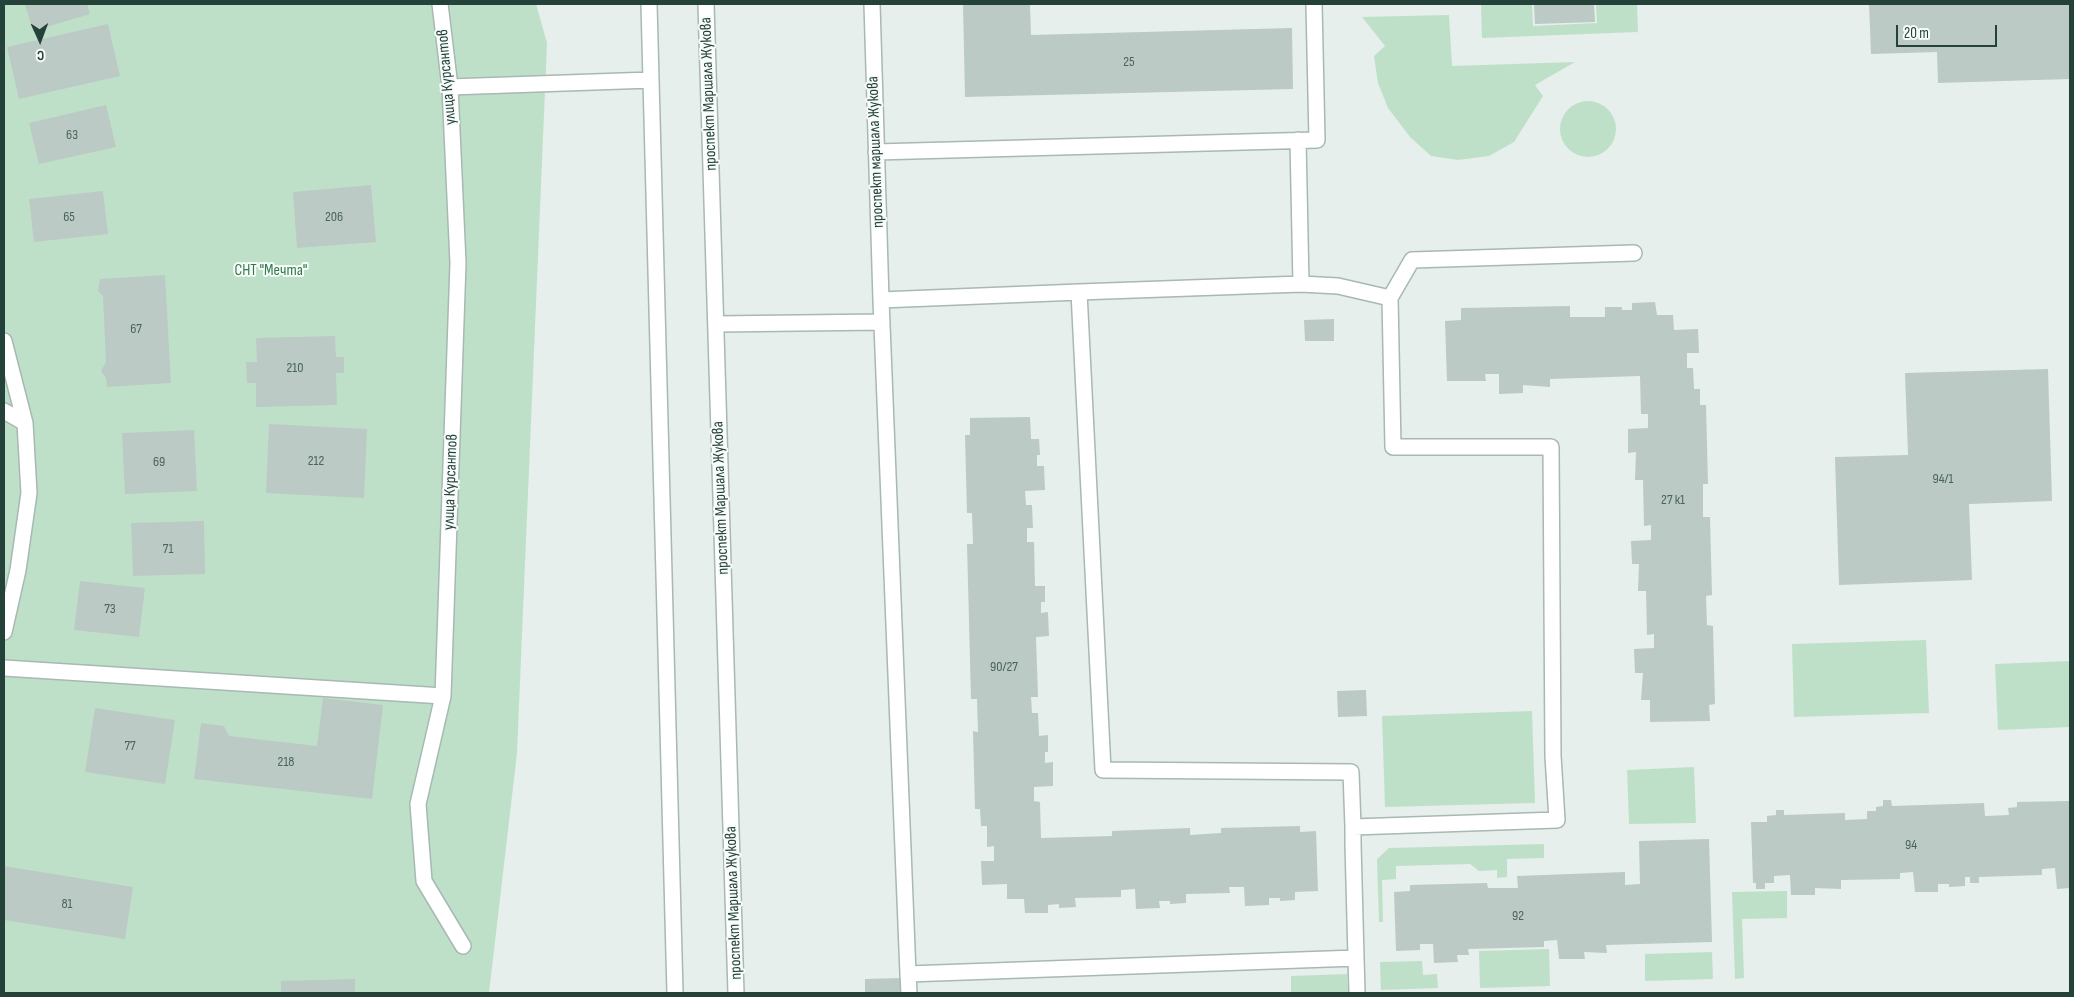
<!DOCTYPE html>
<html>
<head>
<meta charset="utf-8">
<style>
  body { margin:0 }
  #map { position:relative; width:2074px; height:997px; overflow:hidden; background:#e6efeb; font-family:"Sofia Sans Condensed",sans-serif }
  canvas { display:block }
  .frame { position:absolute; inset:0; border:5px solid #24423a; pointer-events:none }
  .north { position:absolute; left:15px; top:15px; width:50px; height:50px; -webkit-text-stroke:4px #f7fbf9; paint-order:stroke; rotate:178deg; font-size:14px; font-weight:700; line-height:20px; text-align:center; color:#24423a }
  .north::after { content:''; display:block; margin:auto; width:18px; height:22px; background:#24423a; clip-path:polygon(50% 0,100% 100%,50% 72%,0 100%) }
  .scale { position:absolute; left:1896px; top:25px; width:101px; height:22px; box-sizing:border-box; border:2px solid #24423a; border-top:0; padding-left:6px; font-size:15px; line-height:18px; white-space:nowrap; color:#24423a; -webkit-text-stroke:4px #f7fbf9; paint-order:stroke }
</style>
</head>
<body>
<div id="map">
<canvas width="2074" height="997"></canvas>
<div class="frame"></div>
<div class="north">С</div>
<div class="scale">20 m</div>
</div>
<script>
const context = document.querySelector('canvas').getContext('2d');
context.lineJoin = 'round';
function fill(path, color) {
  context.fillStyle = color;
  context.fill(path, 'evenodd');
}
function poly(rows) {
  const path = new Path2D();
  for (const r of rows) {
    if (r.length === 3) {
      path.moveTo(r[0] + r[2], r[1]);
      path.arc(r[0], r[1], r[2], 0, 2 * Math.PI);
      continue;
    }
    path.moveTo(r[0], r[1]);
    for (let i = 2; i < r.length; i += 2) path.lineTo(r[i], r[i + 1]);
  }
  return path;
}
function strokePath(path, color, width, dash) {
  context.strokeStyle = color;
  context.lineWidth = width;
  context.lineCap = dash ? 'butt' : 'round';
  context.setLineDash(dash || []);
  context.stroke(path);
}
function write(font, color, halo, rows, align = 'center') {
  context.font = font + ' "Sofia Sans Condensed",sans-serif';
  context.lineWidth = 4;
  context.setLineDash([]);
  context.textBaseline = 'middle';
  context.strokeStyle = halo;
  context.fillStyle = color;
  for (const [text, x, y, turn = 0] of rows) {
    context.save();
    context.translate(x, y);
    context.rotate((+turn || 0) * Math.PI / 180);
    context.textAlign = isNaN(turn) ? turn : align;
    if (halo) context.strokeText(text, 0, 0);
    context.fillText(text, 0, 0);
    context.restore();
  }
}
fill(poly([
  [4,4,536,4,547,43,517,753,489,993,4,993],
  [1481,4,1532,4,1533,26,1597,23,1596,4,1637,4,1638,32,1482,38],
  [1449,15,1452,66,1575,62,1535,85,1543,96,1514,142,1489,156,1458,160,1431,156,1410,137,1388,108,1378,83,1374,56,1385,46,1362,17],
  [1588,129,28],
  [1926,640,1929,713,1794,717,1792,644],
  [2070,661,2070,727,1998,730,1995,664],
  [1532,711,1535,803,1385,807,1382,716],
  [1694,767,1696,823,1629,824,1627,770],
  [1544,844,1544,858,1507,859,1507,877,1497,878,1497,870,1479,871,1470,864,1396,866,1396,879,1382,880,1383,922,1379,922,1377,859,1389,848],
  [1787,891,1787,918,1742,919,1744,978,1735,979,1732,892],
  [1549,949,1550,986,1480,988,1479,951],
  [1712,952,1713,979,1645,981,1645,954],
  [1422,961,1423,975,1437,974,1438,988,1381,990,1380,962],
  [1347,974,1348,993,1291,993,1291,976]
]), '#bfe0c8');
fill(poly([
  [25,4,87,4,90,14,33,31],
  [963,4,1030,4,1031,35,1292,28,1293,89,965,97],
  [1534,4,1594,4,1595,22,1535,24],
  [1869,4,2070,4,2070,79,1938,83,1937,52,1871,54],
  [108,24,120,76,19,99,7,47],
  [106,105,116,147,39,164,29,123],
  [371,185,376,242,297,248,293,192],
  [103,191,108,234,34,242,29,199],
  [165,275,171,383,107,387,106,378,101,371,106,362,103,296,98,291,100,279],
  [1655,302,1657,315,1673,315,1674,330,1698,329,1699,353,1687,353,1687,368,1693,368,1694,389,1700,389,1700,405,1706,405,1708,484,1703,484,1703,517,1710,517,1712,595,1706,596,1707,625,1713,626,1715,704,1709,705,1710,721,1650,722,1650,700,1641,700,1643,673,1635,673,1634,649,1654,648,1654,634,1647,635,1646,591,1638,591,1639,564,1632,564,1631,541,1651,540,1651,525,1644,526,1643,480,1635,480,1636,452,1628,453,1628,429,1648,428,1648,414,1641,414,1640,376,1550,379,1550,387,1523,385,1523,393,1499,394,1499,374,1485,374,1486,381,1447,381,1445,321,1461,320,1461,308,1570,306,1570,317,1605,317,1605,307,1622,307,1622,310,1632,310,1632,303],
  [1334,319,1334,341,1305,341,1304,320],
  [335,336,336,357,344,357,344,373,336,373,337,405,256,407,256,383,247,383,246,362,257,362,256,338],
  [2048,369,2052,501,1969,504,1972,580,1839,585,1835,457,1908,455,1905,373],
  [1030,417,1031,439,1039,439,1040,455,1037,455,1037,466,1044,466,1045,490,1025,491,1026,505,1032,505,1033,528,1027,528,1027,542,1034,542,1035,586,1045,586,1045,602,1041,602,1041,613,1048,612,1049,636,1036,637,1038,697,1031,697,1032,713,1038,713,1039,736,1048,735,1048,752,1045,752,1045,763,1053,762,1053,786,1034,787,1034,801,1040,802,1041,838,1112,836,1112,831,1190,828,1190,835,1221,833,1221,828,1300,826,1300,832,1316,831,1318,891,1295,892,1295,900,1280,901,1280,898,1269,898,1269,905,1245,906,1244,887,1229,887,1230,893,1186,894,1186,903,1170,904,1170,901,1159,901,1160,908,1136,909,1135,889,1121,890,1121,897,1075,898,1076,907,1059,908,1059,904,1048,905,1048,913,1025,913,1024,899,1007,899,1007,884,982,885,981,861,994,861,994,846,987,847,987,826,981,826,980,809,975,809,973,731,978,732,977,699,971,699,967,544,973,544,972,513,967,513,965,435,970,435,970,418],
  [269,424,367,429,364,498,266,493],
  [194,430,197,491,125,494,122,433],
  [204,521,205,574,133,576,131,523],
  [80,581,145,588,139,637,74,630],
  [1366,690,1367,716,1338,717,1337,691],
  [323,698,383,705,372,799,194,779,201,723,224,726,229,736,317,746],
  [95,708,175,720,165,784,85,772],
  [1883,800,1891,800,1892,806,1984,803,1985,816,2009,815,2008,808,2017,807,2017,802,2070,801,2070,888,2057,889,2055,868,2042,869,2042,875,1979,877,1979,883,1970,883,1970,877,1965,877,1965,886,1949,887,1949,884,1938,884,1938,892,1915,892,1913,872,1900,873,1900,879,1841,880,1841,889,1815,888,1815,895,1791,895,1790,875,1774,876,1774,883,1765,883,1765,889,1756,889,1756,883,1753,883,1751,822,1767,822,1767,816,1776,815,1776,810,1784,810,1784,815,1845,813,1845,820,1867,819,1867,811,1876,811,1876,807,1883,806],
  [1709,839,1712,942,1606,945,1607,953,1584,952,1585,959,1559,959,1557,940,1544,941,1544,947,1468,949,1469,955,1457,955,1458,962,1434,963,1433,944,1420,944,1420,950,1396,951,1394,892,1410,891,1410,885,1487,883,1488,888,1518,888,1517,876,1625,872,1625,885,1640,884,1639,841],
  [4,866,133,887,125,939,4,920],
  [902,978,903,993,865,993,865,979],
  [355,979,355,993,281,993,281,981]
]), '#bbcac4');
const minor = poly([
  [440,4,450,87,458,263,443,696,418,804,424,881,463,946],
  [649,4,675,993],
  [706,4,736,993],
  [872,4,881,300],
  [450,87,651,80],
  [1298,140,1301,284],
  [876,152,1317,140,1314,4],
  [1079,292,1301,284,1338,286,1390,298,1393,447,1551,447,1553,756,1557,820,1353,827],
  [1390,298,1412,260,1634,253],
  [716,324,882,322],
  [4,341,25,423,29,493,18,570,4,632],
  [4,411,25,423],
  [4,668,443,696],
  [1356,958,908,974,881,300,1079,292,1103,770,1351,772,1353,827,1353,844,1356,958,1357,993],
  [908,974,909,993]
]);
strokePath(minor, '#a8b8b2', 18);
strokePath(minor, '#fff', 15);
write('14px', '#4a645c', null, [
  ["25",1129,62],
  ["63",72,135],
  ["65",69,217],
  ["206",334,217],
  ["67",136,329],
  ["210",295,368],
  ["212",316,461],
  ["69",159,462],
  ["94/1",1943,479],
  ["27 к1",1673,500],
  ["71",168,549],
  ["73",110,609],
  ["90/27",1004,667],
  ["77",130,746],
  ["218",286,762],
  ["94",1911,845],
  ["81",67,904],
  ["92",1518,916]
]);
write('16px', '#24423a', '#f7fbf9', [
  ["улица Курсантов",447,77,-95],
  ["проспект Маршала Жукова",709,94,-92],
  ["проспект маршала Жукова",876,152,-92],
  ["улица Курсантов",451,482,-88],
  ["проспект Маршала Жукова",721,498,-92],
  ["проспект Маршала Жукова",734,903,-92]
]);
write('16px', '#2d7a4b', '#f7fbf9', [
  ["СНТ \"Мечта\"",271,271]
]);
</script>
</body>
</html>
